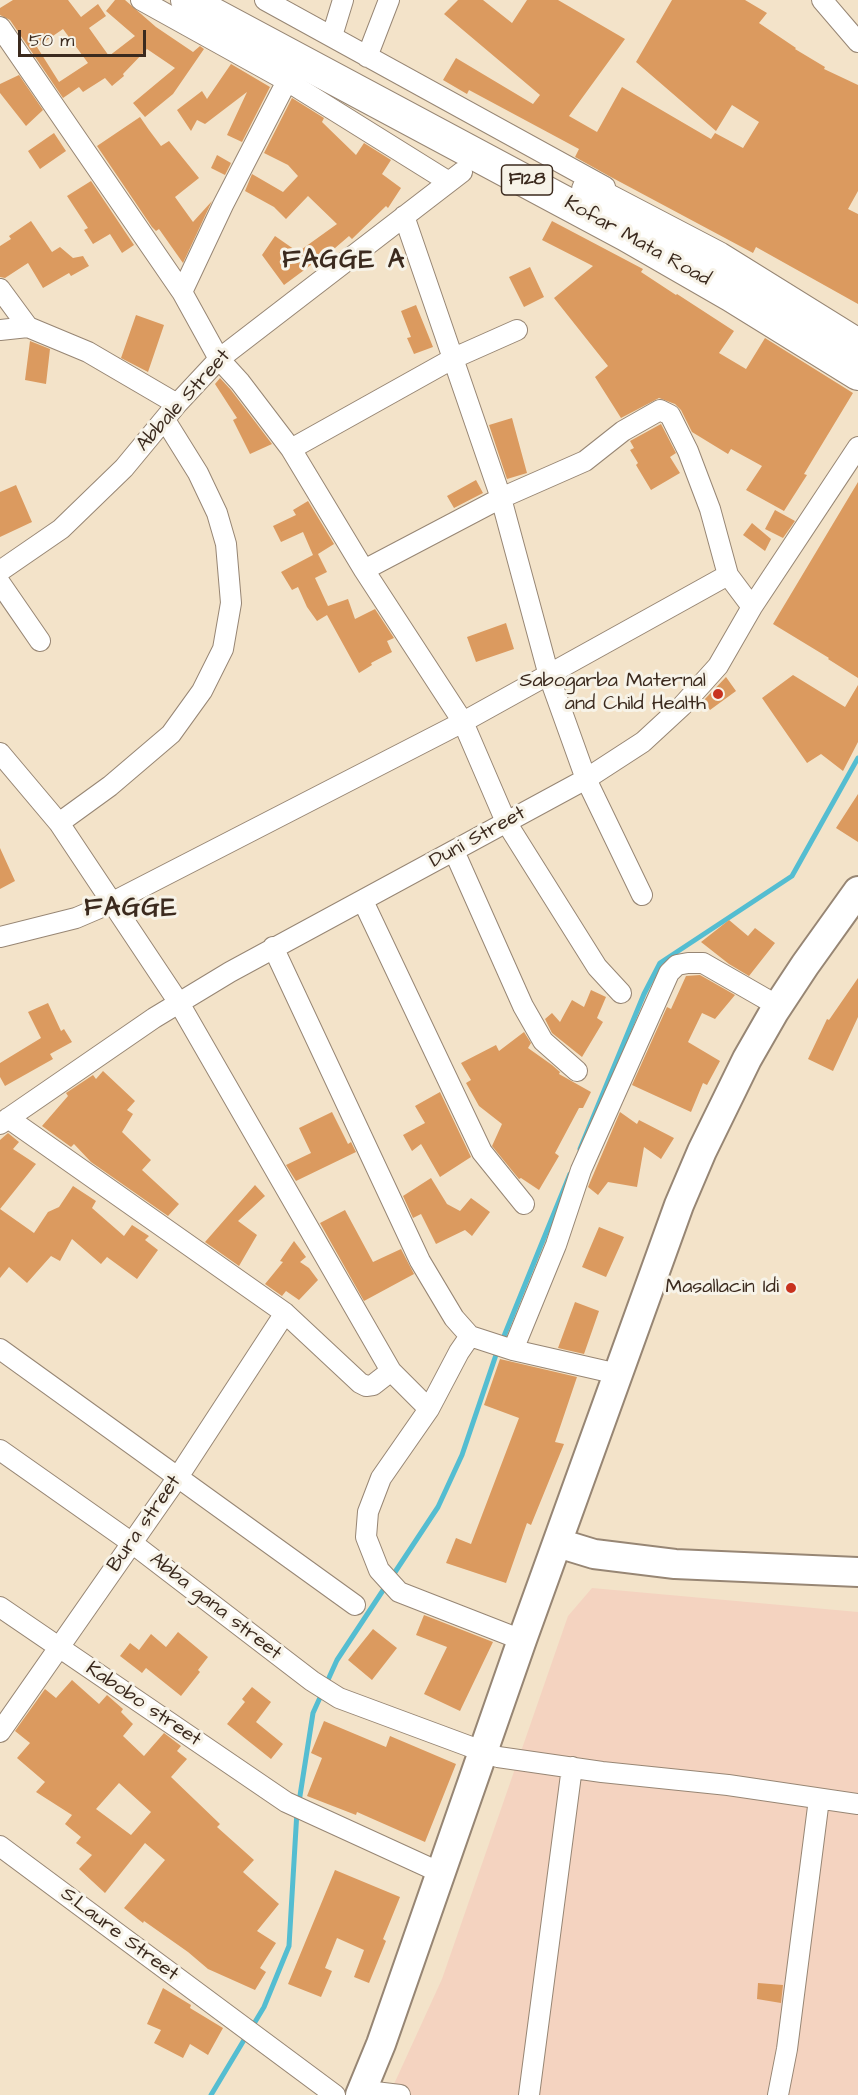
<!DOCTYPE html>
<html>
<head>
<meta charset="utf-8">
<style>
  body { margin:0 }
  #map { position:relative; width:858px; height:2095px; overflow:hidden; background:#f3e3c9; font-family:"Architects Daughter",sans-serif }
  canvas { display:block }
  .scale { position:absolute; left:18px; top:30px; width:128px; height:27px; box-sizing:border-box; border:3px solid #3b2a1e; border-top:0; padding-left:8px; font-size:18px; line-height:21px; white-space:nowrap; color:#3b2a1e; -webkit-text-stroke:4px #f7f3e8; paint-order:stroke }
</style>
</head>
<body>
<div id="map">
<canvas width="858" height="2095"></canvas>
<div class="scale">50 m</div>
</div>
<script>
const context = document.querySelector('canvas').getContext('2d');
context.lineJoin = 'round';
function fill(path, color) {
  context.fillStyle = color;
  context.fill(path, 'evenodd');
}
function poly(rows) {
  const path = new Path2D();
  for (const r of rows) {
    path.moveTo(r[0], r[1]);
    for (let i = 2; i < r.length; i += 2) path.lineTo(r[i], r[i + 1]);
  }
  return path;
}
function strokePath(path, color, width, dash) {
  context.strokeStyle = color;
  context.lineWidth = width;
  context.lineCap = dash ? 'butt' : 'round';
  context.setLineDash(dash || []);
  context.stroke(path);
}
function write(font, color, halo, rows, align = 'center') {
  context.font = font + ' "Architects Daughter",sans-serif';
  context.lineWidth = 6;
  context.setLineDash([]);
  context.textBaseline = 'middle';
  context.strokeStyle = halo;
  context.fillStyle = color;
  for (const [text, x, y, turn = 0] of rows) {
    context.save();
    context.translate(x, y);
    context.rotate((+turn || 0) * Math.PI / 180);
    context.textAlign = isNaN(turn) ? turn : align;
    if (halo) context.strokeText(text, 0, 0);
    context.fillText(text, 0, 0);
    context.restore();
  }
}
fill(poly([
  [592,1588,858,1612,858,2095,389,2095,442,1979,568,1616]
]), '#f4d3c0');
strokePath(poly([
  [580,1149,644,994,660,963,792,876,858,758],
  [502,1341,570,1174],
  [299,1802,313,1713,337,1660,438,1507,462,1455,498,1349],
  [252,2027,264,2007,289,1946,297,1811],
  [211,2095,247,2035]
]), '#54bdd1', 5);
fill(poly([
  [13,0,68,0,81,17,98,4,106,16,89,28,109,56,135,36,106,11,115,0,125,0,156,27,193,52,200,46,204,49,173,94,145,117,133,103,175,68,147,49,123,74,124,76,112,86,105,78,83,92,79,87,63,98,10,20,0,15,0,8],
  [63,29,88,63,59,82,37,47],
  [458,0,483,0,512,23,527,0,558,0,625,39,569,116,597,132,622,87,711,139,715,133,743,148,759,122,732,105,716,131,636,62,672,0,745,0,767,13,759,23,796,48,795,49,825,67,824,69,858,85,858,191,848,209,858,214,858,304,756,247,753,253,609,176,575,157,579,149,469,90,467,94,443,80,456,58,533,104,540,95,444,14],
  [231,64,270,87,242,142,227,135,247,92,205,124,197,120,191,131,177,110,202,91,207,99],
  [19,75,43,110,26,126,0,93,0,84],
  [292,98,324,118,322,122,356,155,364,143,391,160,382,174,401,188,388,208,386,206,352,239,349,236,320,261,319,259,284,285,262,255,275,236,298,252,337,224,308,196,286,219,274,207,245,191,252,174,283,192,298,176,288,165,264,153],
  [140,117,149,130,147,133,149,130,161,146,169,141,199,178,175,197,193,222,212,201,183,263,159,229,156,231,152,227,97,146],
  [54,133,66,151,40,169,28,151],
  [217,155,231,163,225,175,211,168],
  [91,181,134,245,122,253,110,234,93,244,84,230,88,228,67,196],
  [31,221,52,252,60,247,73,258,83,256,89,266,71,276,69,273,43,288,28,263,5,278,0,277,0,246,11,239,9,236],
  [552,221,643,269,641,272,676,295,677,294,734,331,719,353,746,369,765,338,853,393,804,474,807,475,784,511,746,490,762,466,731,449,728,454,692,432,681,410,675,404,659,398,621,418,595,377,608,366,554,298,593,266,542,240],
  [530,267,544,297,524,307,509,277],
  [416,305,433,347,414,354,407,338,411,337,401,311],
  [136,315,164,325,148,372,121,358],
  [30,341,50,349,46,384,25,380],
  [220,378,231,390,272,444,250,454,233,420,237,418,215,384],
  [512,418,527,473,507,479,489,425],
  [661,424,676,453,670,457,680,473,651,490,636,465,638,463,630,450,634,448,630,441],
  [476,480,483,493,454,508,447,496],
  [858,482,858,678,828,659,829,658,773,624],
  [16,485,32,522,0,537,0,492],
  [308,501,334,544,318,554,327,572,315,578,328,606,348,599,355,619,375,609,394,638,387,641,392,652,371,663,372,665,359,673,327,615,317,621,307,607,298,587,292,590,281,572,313,555,303,532,281,542,273,526,296,515,293,510],
  [775,510,795,521,783,538,765,529],
  [752,523,771,539,765,551,743,535],
  [506,623,514,649,476,662,467,637],
  [793,675,845,707,858,685,858,742,843,771,821,754,807,763,762,698],
  [726,677,736,691,710,710,703,701],
  [858,794,858,842,836,828],
  [0,848,15,881,0,889],
  [729,920,748,936,755,928,775,943,749,976,729,964,701,942],
  [700,975,735,995,715,1019,702,1013,688,1042,720,1061,707,1085,703,1083,691,1112,632,1085,667,1007,671,1009,686,976],
  [858,978,858,1017,833,1071,808,1059,827,1019,829,1020],
  [591,990,606,997,597,1018,603,1022,582,1057,552,1033,545,1019,552,1013,560,1022,572,1000,584,1007],
  [48,1003,61,1031,64,1029,72,1042,50,1054,53,1059,5,1086,0,1077,0,1063,41,1038,28,1012],
  [524,1032,531,1043,528,1048,552,1065,560,1072,559,1074,591,1092,583,1108,579,1108,555,1153,559,1156,539,1190,521,1178,519,1179,492,1146,502,1124,479,1106,466,1083,471,1080,461,1063,496,1045,499,1051],
  [103,1071,135,1101,127,1110,133,1114,122,1132,151,1160,142,1170,179,1204,168,1216,91,1162,74,1144,71,1147,42,1126,68,1096,66,1093,93,1075,96,1079],
  [440,1092,471,1157,440,1177,421,1144,412,1151,403,1135,425,1123,415,1106],
  [332,1112,348,1144,351,1142,356,1152,296,1181,286,1165,311,1153,299,1128],
  [620,1112,637,1124,639,1120,674,1138,661,1159,644,1147,637,1187,608,1182,598,1195,588,1187],
  [8,1133,19,1142,13,1149,36,1164,0,1209,0,1140],
  [431,1178,447,1204,460,1211,471,1198,490,1212,472,1236,465,1230,436,1244,421,1214,413,1218,403,1196],
  [255,1185,265,1196,238,1221,257,1235,239,1266,205,1242],
  [73,1186,96,1201,92,1208,124,1236,132,1225,149,1236,145,1240,158,1250,137,1279,107,1257,101,1264,72,1239,60,1261,51,1256,27,1283,9,1267,0,1278,0,1209,34,1233,48,1212,59,1207],
  [345,1210,373,1262,401,1249,414,1274,364,1301,320,1223],
  [599,1227,624,1237,606,1277,582,1267],
  [294,1241,306,1257,300,1262,309,1268,318,1280,299,1300,286,1291,282,1296,265,1284,283,1262,280,1261],
  [575,1302,599,1311,584,1354,558,1348],
  [500,1359,577,1377,555,1442,564,1444,531,1525,527,1523,506,1583,446,1563,456,1538,471,1544,519,1418,484,1405],
  [424,1615,493,1642,460,1711,424,1694,447,1647,416,1635],
  [373,1629,397,1648,372,1680,348,1660],
  [178,1632,208,1657,198,1670,200,1672,181,1696,146,1668,142,1673,120,1656,130,1643,139,1650,151,1634,166,1647],
  [72,1680,99,1704,107,1695,123,1709,121,1712,133,1724,123,1736,144,1756,164,1733,181,1746,177,1751,187,1759,171,1777,220,1824,217,1827,254,1860,243,1872,279,1904,257,1931,276,1943,260,1968,266,1972,255,1990,208,1969,188,1952,144,1921,143,1923,124,1908,165,1860,145,1843,105,1893,79,1869,92,1855,76,1843,81,1837,65,1824,72,1815,36,1792,45,1782,17,1758,30,1743,15,1731,45,1689,56,1698],
  [119,1783,151,1812,131,1835,96,1809],
  [252,1687,271,1702,256,1722,283,1744,271,1759,227,1724,245,1702,242,1699],
  [324,1721,386,1747,390,1736,456,1764,425,1842,357,1812,356,1815,307,1796,322,1758,311,1753],
  [335,1870,400,1897,383,1939,386,1941,369,1983,354,1977,364,1950,337,1938,325,1968,332,1971,321,1997,288,1984],
  [758,1983,783,1985,781,2003,757,1999],
  [163,1988,191,2005,190,2008,223,2028,208,2055,190,2044,183,2058,154,2043,161,2030,147,2024]
]), '#db9a5f');
const street = poly([
  [141,0,287,81,449,182],
  [265,0,605,187],
  [822,0,858,42],
  [0,27,182,292,219,359,240,382,291,449,364,570,463,722,506,822,597,967,621,993],
  [332,36,343,0],
  [367,57,389,0],
  [404,216,501,498,549,676,586,779,642,895],
  [0,289,28,327],
  [182,292,223,205,287,81],
  [0,330,28,327,88,352,177,404],
  [291,449,454,358,517,330],
  [364,570,501,498,585,461,623,431,660,410,670,415,688,451,710,509,728,575,752,607],
  [0,571,61,529,124,468,177,404,219,359,462,172],
  [0,583,40,641],
  [0,753,59,823,179,1003,391,1371,429,1409],
  [59,823,110,786,171,734,202,691,223,649,231,603,226,544,217,513,198,473,165,420],
  [454,851,523,1006,543,1041,577,1071],
  [363,901,482,1152,524,1204],
  [0,937,76,918,111,903,463,722,728,575],
  [273,947,420,1261,454,1318,470,1336,513,1350,618,1374],
  [8,1118,285,1313,360,1383,366,1386,373,1385,391,1371],
  [0,1124,154,1018,230,972,586,779,643,742,682,706,718,666,752,607,858,447],
  [470,1336,459,1352,429,1409,381,1478,368,1512,366,1537,379,1570,399,1592,522,1640],
  [0,1349,355,1605],
  [513,1350,556,1245,581,1170,669,973,677,965,688,963,703,963,778,1006],
  [0,1450,132,1543,312,1681,339,1698,498,1757,602,1772,728,1785,858,1804],
  [0,1607,286,1802,441,1873],
  [0,1732,178,1477,285,1313],
  [0,1846,335,2095],
  [375,2092,400,2095],
  [529,2095,572,1767],
  [778,2095,787,2049,819,1799]
]);
const secondary = poly([
  [558,1543,594,1554,675,1564,858,1572],
  [360,2095,381,2044,522,1640,679,1205,702,1151,747,1059,774,1012,805,965,858,891]
]);
const primary = poly([
  [187,0,626,235,732,296,858,374],
  [588,190,718,258,858,345]
]);
strokePath(street, '#978674', 22);
strokePath(secondary, '#978674', 32);
strokePath(primary, '#978674', 34);
strokePath(street, '#fff', 20);
strokePath(secondary, '#fff', 28);
strokePath(primary, '#fff', 32);
for (const [x, y, r, color] of [
  [718,694,6,"#c8321e"],
  [791,1288,6,"#c8321e"]
]) {
  const dot = new Path2D();
  dot.arc(x, y, r, 0, 2 * Math.PI);
  context.fillStyle = color;
  context.fill(dot);
  strokePath(dot, '#f7f3e8', 2);
}
for (const [x, y, w] of [
  [527,180,51]
]) {
  const box = new Path2D();
  box.roundRect(x - w / 2, y - 15, w, 30, 4.5);
  context.fillStyle = '#f7f3e8';
  context.fill(box);
  strokePath(box, '#3b2a1e', 1.5);
}
write('bold 18px', '#3b2a1e', null, [
  ["F128",527,180]
]);
write('20px', '#3b2a1e', '#f7f3e8', [
  ["Kofar Mata Road",637,242,29],
  ["Abbale Street",184,401,-48],
  ["Duni Street",478,838,-29],
  ["Bura street",145,1524,-55],
  ["Abba gana street",215,1607,38],
  ["Kabobo street",143,1705,34],
  ["S.Laure Street",119,1935,37]
]);
write('20px', '#3b2a1e', '#f7f3e8', [
  ["Sabogarba Maternal",706,682],
  ["and Child Health",706,705],
  ["Masallacin Idi",779,1288]
], 'right');
context.letterSpacing = '1.5px';
write('bold 26px', '#3b2a1e', '#f7f3e8', [
  ["FAGGE A",344,262],
  ["FAGGE",131,910]
]);
context.letterSpacing = '0px';
</script>
</body>
</html>
